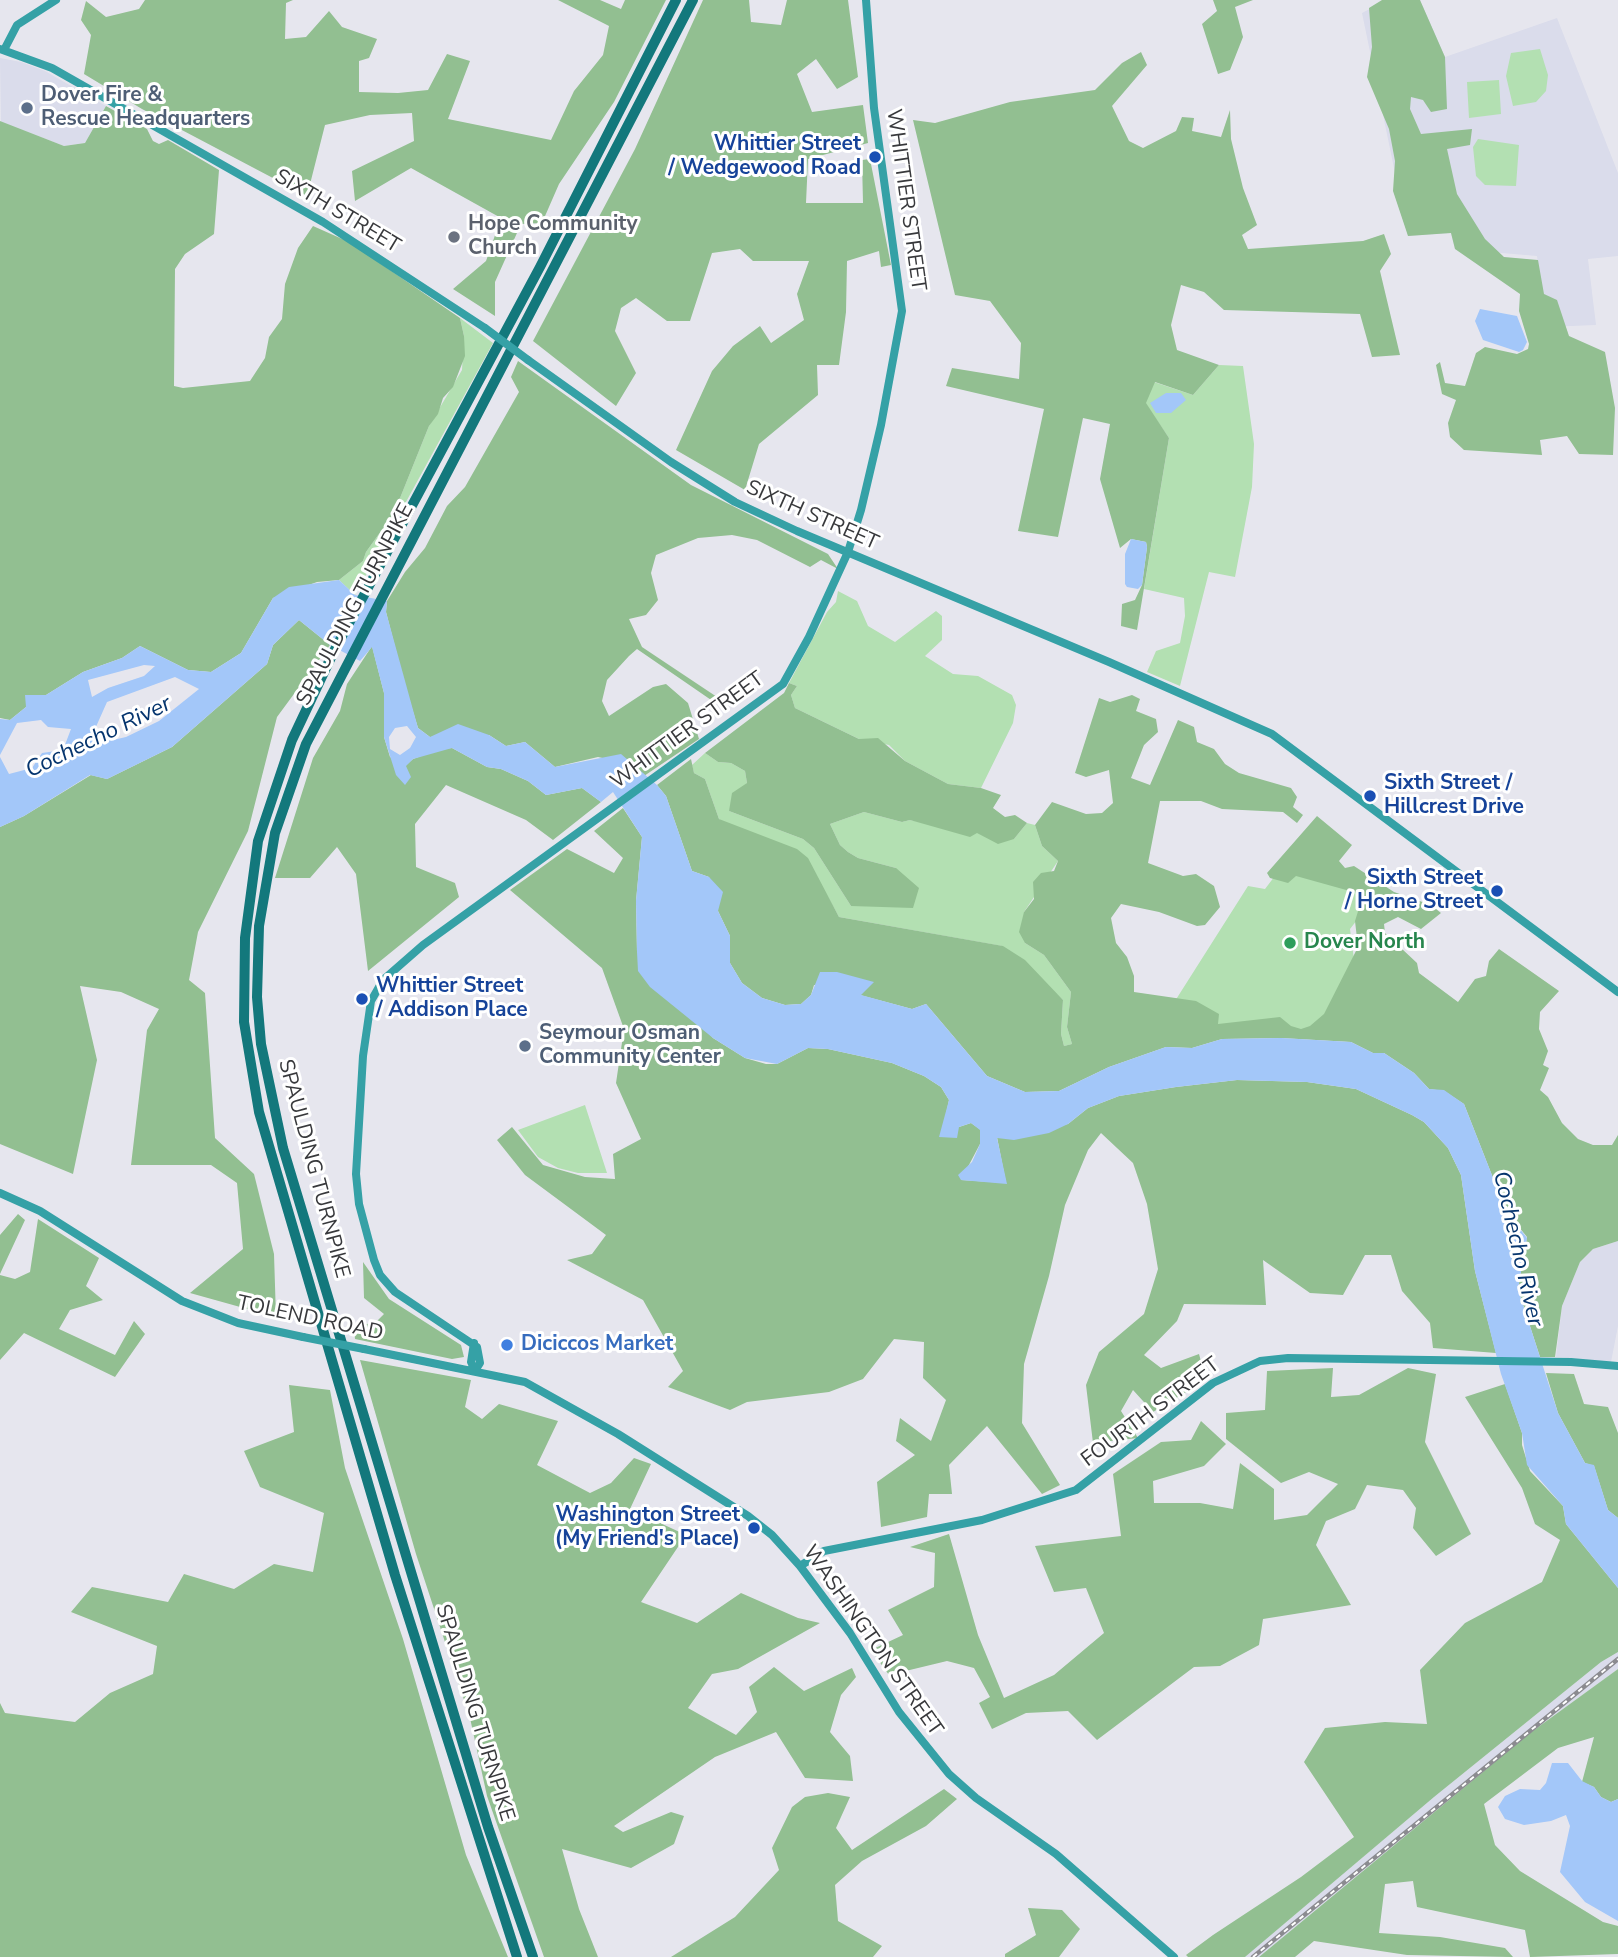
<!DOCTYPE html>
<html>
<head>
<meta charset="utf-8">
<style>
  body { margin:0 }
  canvas { display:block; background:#e6e6ee }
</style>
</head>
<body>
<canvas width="1618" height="1957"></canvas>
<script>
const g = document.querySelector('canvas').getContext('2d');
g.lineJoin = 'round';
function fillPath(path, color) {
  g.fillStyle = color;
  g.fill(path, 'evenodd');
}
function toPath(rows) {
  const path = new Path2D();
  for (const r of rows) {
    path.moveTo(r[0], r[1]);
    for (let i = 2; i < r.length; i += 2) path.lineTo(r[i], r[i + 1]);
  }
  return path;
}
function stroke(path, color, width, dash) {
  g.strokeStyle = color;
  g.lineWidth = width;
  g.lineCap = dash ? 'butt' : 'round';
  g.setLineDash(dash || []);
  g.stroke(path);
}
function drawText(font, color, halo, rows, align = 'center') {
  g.font = font + ' "Nunito Sans",sans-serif';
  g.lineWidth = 6;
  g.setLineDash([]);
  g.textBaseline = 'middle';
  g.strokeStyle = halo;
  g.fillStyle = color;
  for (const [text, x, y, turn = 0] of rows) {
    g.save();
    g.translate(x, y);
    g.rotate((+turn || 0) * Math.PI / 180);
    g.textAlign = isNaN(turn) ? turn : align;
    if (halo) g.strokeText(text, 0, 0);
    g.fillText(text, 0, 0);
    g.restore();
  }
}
fillPath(toPath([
  [1387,0,1420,0,1445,57,1557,18,1618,173,1618,256,1588,259,1596,325,1547,327,1537,256,1455,249,1451,233,1408,236,1362,13],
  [0,58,21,62,45,71,106,106,85,143,64,146,1,122],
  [1618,1241,1618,1326,1611,1362,1556,1357,1562,1306,1580,1262,1593,1249],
  [1618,1652,1618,1669,1530,1733,1259,1957,1245,1957,1434,1797,1601,1662]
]), '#dadceb');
fillPath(toPath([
  [1540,49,1548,75,1546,91,1536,102,1513,106,1506,76,1511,53],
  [1499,80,1501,114,1469,118,1467,82],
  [1478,139,1519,145,1516,186,1485,185,1476,176,1473,147],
  [460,318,493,343,355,595,339,580,363,561,366,552,394,513,429,426,462,370,464,336],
  [1219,365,1243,366,1254,444,1252,487,1235,577,1209,572,1180,686,1147,672,1156,651,1180,643,1185,616,1184,598,1144,589,1169,438,1145,403,1154,382,1193,395],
  [838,591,857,601,868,626,895,642,936,611,942,616,942,640,925,656,953,674,978,676,1012,695,1016,705,1013,723,981,788,948,784,905,761,889,745,859,739,795,708,791,695,797,686,789,683,827,612,836,602],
  [705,753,718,762,731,763,745,771,747,783,729,811,803,839,814,848,851,906,896,868,858,858,848,852,840,845,830,824,864,812,902,822,910,820,1014,839,1027,823,1035,825,1042,846,1058,861,1024,912,1025,943,1044,955,1071,992,1067,1027,1072,1044,1064,1046,1061,1034,1063,1000,1002,946,839,917,828,897,719,819,705,779,694,773,692,765],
  [1287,860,1375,897,1350,929,1358,990,1320,1034,1217,1034,1175,1001,1248,886,1265,889],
  [585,1105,607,1173,578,1173,558,1168,538,1157,518,1130]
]), '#b3e0b2');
fillPath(toPath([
  [145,0,293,0,286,3,285,39,306,37,329,11,342,27,377,39,369,58,359,61,359,92,398,93,428,90,447,54,470,61,448,119,551,140,574,91,603,55,609,26,558,0,600,0,621,9,625,0,666,0,614,102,559,184,542,223,521,224,495,282,495,316,453,289,486,261,501,218,411,168,355,201,352,171,414,141,412,113,370,115,325,125,307,196,142,109,84,74,91,35,81,20,86,1,106,17,139,9],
  [703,0,749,0,751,22,781,25,787,0,848,0,858,77,837,89,816,59,797,74,812,112,863,105,868,143,808,159,806,203,863,203,862,160,870,159,891,265,881,267,879,251,847,261,846,312,839,365,817,365,818,395,759,444,745,490,676,450,712,371,733,346,760,326,771,343,804,320,797,294,809,261,753,261,740,249,712,253,690,321,667,321,636,298,621,308,615,331,636,373,616,406,533,341,635,149],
  [1213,0,1253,0,1235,7,1243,37,1230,70,1218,74,1202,24,1217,11],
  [1382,0,1420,0,1445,57,1447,109,1431,112,1423,100,1411,97,1410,109,1421,134,1472,129,1470,145,1447,149,1457,194,1485,239,1504,257,1538,260,1544,294,1557,300,1569,336,1605,352,1615,408,1613,455,1579,454,1567,436,1540,440,1542,455,1464,450,1450,437,1448,423,1456,400,1442,394,1436,365,1440,362,1445,383,1465,386,1476,353,1485,347,1517,354,1528,349,1529,344,1519,311,1520,294,1455,249,1451,233,1408,236,1393,191,1395,161,1389,129,1367,77,1372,47,1369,8],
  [1141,52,1147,65,1112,106,1129,141,1143,148,1176,131,1182,117,1194,118,1192,131,1221,137,1230,110,1231,139,1243,188,1257,225,1242,235,1248,249,1363,241,1384,234,1391,254,1380,271,1400,355,1372,357,1360,314,1224,310,1204,292,1181,285,1171,325,1177,350,1219,365,1193,395,1155,382,1146,403,1169,438,1137,630,1121,626,1122,604,1135,600,1142,585,1147,547,1146,542,1131,539,1120,548,1100,479,1110,424,1083,418,1058,537,1018,531,1044,409,946,386,952,368,1019,379,1021,343,990,301,955,295,913,120,935,123,1010,102,1095,90,1122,63],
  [106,106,147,129,153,141,159,144,168,140,219,170,214,234,185,254,175,269,174,386,183,388,250,381,265,358,269,337,282,319,285,284,298,248,313,226,349,242,460,318,464,336,465,356,453,387,443,398,438,414,429,426,394,513,366,552,363,561,339,580,317,582,273,598,241,653,211,672,188,670,140,646,122,658,83,672,46,695,26,695,26,707,10,720,0,718,0,121,64,146,85,143],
  [518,361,691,485,828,554,838,569,821,560,810,567,757,540,732,535,698,538,656,555,651,573,658,600,646,615,629,619,642,647,717,697,714,702,637,649,629,656,607,680,602,701,609,716,653,687,666,684,688,703,699,739,644,776,635,765,598,757,555,767,525,742,506,746,489,735,430,737,418,728,404,682,386,612,387,601,405,572,425,548,447,506,465,487,519,392,511,377],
  [299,620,330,645,277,717,248,831,198,932,189,980,205,993,215,1138,254,1174,274,1254,276,1317,190,1293,243,1249,237,1183,211,1165,131,1165,147,1030,159,1009,121,992,80,986,97,1060,73,1174,0,1144,0,827,24,816,91,775,107,779,172,747,267,664,273,645],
  [372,646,384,693,384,737,390,757,406,765,413,759,440,749,452,748,487,767,501,769,528,781,546,795,582,788,601,802,553,840,526,820,446,785,415,824,416,867,455,883,459,897,368,971,356,874,337,847,310,878,275,878,313,758,340,711,347,684],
  [789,683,797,686,791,695,795,708,859,739,878,738,905,761,948,784,981,788,1001,795,993,808,1005,817,1015,815,1027,823,1014,839,998,844,977,833,970,837,910,820,902,822,864,812,830,824,840,845,848,852,858,858,896,868,919,888,913,908,851,906,814,848,803,839,729,811,732,793,747,783,745,771,731,763,718,762,705,753,784,693],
  [1132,695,1140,699,1136,711,1156,719,1158,732,1144,745,1131,778,1150,785,1178,720,1194,727,1197,742,1214,749,1225,764,1239,773,1291,788,1297,797,1293,807,1303,815,1297,823,1283,812,1222,809,1201,801,1160,801,1148,863,1183,876,1196,874,1214,886,1220,907,1205,925,1197,926,1159,912,1121,904,1111,918,1116,943,1127,957,1134,976,1134,992,1196,1001,1219,1014,1218,1024,1280,1017,1291,1026,1301,1029,1310,1026,1324,1014,1358,947,1355,921,1360,905,1357,893,1296,876,1288,883,1270,878,1267,873,1317,816,1352,845,1339,861,1345,868,1354,866,1394,892,1431,905,1441,913,1421,929,1398,917,1384,924,1385,933,1417,963,1419,973,1458,1002,1475,979,1486,976,1489,961,1499,949,1559,991,1540,1012,1539,1029,1548,1051,1543,1065,1549,1068,1540,1090,1548,1097,1562,1123,1578,1139,1593,1145,1612,1145,1618,1135,1618,1241,1593,1249,1580,1262,1562,1306,1555,1357,1540,1357,1518,1289,1527,1237,1506,1211,1464,1104,1444,1091,1429,1089,1414,1073,1384,1053,1373,1053,1351,1042,1281,1038,1222,1039,1192,1048,1166,1047,1109,1067,1059,1091,1025,1092,987,1076,926,1004,912,1009,860,995,873,982,814,985,811,995,801,1004,785,1005,762,998,742,983,730,963,730,936,718,911,709,877,692,871,666,796,657,785,691,759,694,773,705,779,719,819,797,849,808,858,839,917,1003,946,1025,960,1063,1000,1061,1034,1064,1046,1072,1044,1067,1027,1071,992,1044,955,1025,943,1019,932,1024,912,1034,899,1033,882,1041,873,1054,871,1058,861,1042,846,1035,825,1052,802,1086,814,1102,813,1113,803,1109,770,1086,777,1075,773,1099,698,1110,702],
  [623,808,642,837,636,901,637,952,713,1038,745,1058,766,1064,777,1064,808,1048,828,1049,892,1063,924,1076,941,1087,949,1100,946,1114,959,1127,971,1123,981,1130,980,1144,961,1180,1006,1183,997,1137,1068,1124,1088,1108,1119,1096,1176,1087,1237,1080,1307,1082,1356,1089,1412,1115,1424,1122,1448,1148,1461,1175,1475,1271,1496,1353,1433,1348,1430,1323,1402,1291,1391,1255,1365,1255,1343,1295,1310,1293,1263,1260,1266,1305,1184,1304,1177,1321,1144,1355,1161,1368,1199,1354,1206,1380,1153,1412,1133,1390,1121,1411,1138,1438,1093,1443,1086,1385,1099,1352,1144,1314,1158,1269,1147,1204,1133,1163,1101,1133,1088,1150,1065,1205,1049,1276,1024,1364,1022,1423,1060,1485,1042,1494,987,1426,949,1465,952,1494,929,1494,927,1517,881,1527,877,1482,915,1455,896,1441,900,1418,931,1441,946,1400,923,1378,924,1342,894,1339,863,1379,829,1392,747,1402,730,1410,668,1387,683,1371,643,1300,567,1260,592,1254,606,1235,525,1175,497,1140,512,1127,543,1165,585,1177,615,1179,613,1154,641,1139,616,1083,624,1029,602,968,510,890,567,849,614,873,623,858,594,831],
  [18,1214,25,1220,0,1274,0,1235],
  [38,1219,99,1258,86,1286,103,1300,70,1310,59,1329,115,1355,134,1321,145,1334,115,1377,24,1333,0,1360,0,1275,15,1279,30,1272],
  [363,1262,389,1299,461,1345,464,1357,452,1359,355,1339,354,1328,377,1321,384,1314,364,1298],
  [360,1360,471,1380,465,1407,482,1419,499,1404,558,1421,537,1465,590,1493,611,1483,634,1458,651,1464,630,1509,686,1535,641,1602,697,1623,741,1593,798,1618,820,1623,738,1669,712,1674,688,1708,736,1735,757,1712,749,1687,774,1667,804,1691,852,1668,856,1677,841,1695,830,1732,850,1756,853,1781,805,1778,776,1732,715,1757,614,1826,623,1832,671,1812,684,1816,674,1844,631,1868,562,1849,579,1909,598,1957,544,1957,487,1796,470,1718,416,1554],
  [1333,1368,1331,1397,1359,1395,1408,1368,1436,1374,1425,1442,1471,1534,1436,1556,1413,1528,1416,1508,1403,1490,1367,1485,1355,1509,1326,1521,1316,1545,1351,1605,1263,1619,1259,1645,1220,1666,1194,1667,1097,1740,1068,1711,1026,1713,992,1729,979,1703,990,1697,974,1668,947,1661,889,1675,871,1650,903,1635,888,1610,934,1587,935,1553,910,1547,949,1534,978,1635,1004,1698,1054,1675,1104,1633,1086,1588,1054,1592,1035,1546,1121,1536,1113,1474,1161,1442,1191,1440,1201,1421,1226,1444,1204,1466,1153,1481,1154,1503,1200,1503,1233,1509,1240,1463,1274,1489,1274,1520,1307,1515,1338,1484,1309,1472,1281,1483,1226,1439,1226,1413,1265,1410,1267,1371],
  [1546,1373,1574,1374,1584,1404,1608,1407,1618,1433,1618,1518,1608,1510,1594,1466,1585,1463,1558,1413],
  [1505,1384,1522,1433,1522,1445,1530,1471,1563,1506,1566,1524,1618,1588,1618,1652,1601,1662,1434,1797,1245,1957,1188,1957,1186,1955,1213,1935,1301,1877,1354,1837,1304,1762,1325,1728,1385,1722,1427,1724,1420,1670,1465,1623,1542,1582,1560,1540,1535,1524,1522,1488,1465,1397],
  [289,1385,330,1390,345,1468,403,1639,466,1855,508,1957,0,1957,0,1703,5,1713,75,1722,110,1693,153,1674,157,1646,71,1612,92,1587,168,1602,184,1574,234,1589,274,1564,313,1572,324,1513,260,1487,244,1451,294,1432],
  [1618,1669,1618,1799,1611,1802,1601,1797,1594,1787,1582,1782,1594,1737,1558,1748,1484,1804,1495,1845,1520,1871,1603,1922,1618,1926,1618,1954,1530,1957,1525,1930,1417,1907,1413,1881,1385,1884,1379,1933,1440,1937,1505,1948,1513,1957,1407,1955,1314,1941,1295,1957,1259,1957,1530,1733],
  [944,1789,957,1799,926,1826,862,1861,835,1885,838,1921,882,1946,873,1957,671,1957,735,1917,779,1870,772,1848,792,1807,805,1797,828,1793,850,1797,836,1828,852,1850],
  [1028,1908,1062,1910,1080,1929,1059,1957,1005,1957,1005,1954,1036,1935]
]), '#92bf91');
fillPath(toPath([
  [1480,309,1517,316,1527,342,1523,350,1519,352,1483,340,1475,321],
  [1166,393,1181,393,1186,400,1171,413,1156,413,1150,403],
  [1131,539,1146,542,1147,547,1142,585,1138,589,1127,587,1125,584,1125,554],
  [339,580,355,595,387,601,386,612,418,728,430,737,458,724,489,735,506,746,525,742,555,767,621,754,657,785,666,796,692,871,709,877,723,892,718,911,730,936,730,963,742,983,762,998,785,1005,801,1004,811,995,820,972,837,972,874,982,861,995,912,1009,926,1004,987,1076,1025,1092,1059,1091,1109,1067,1166,1047,1192,1048,1222,1039,1281,1038,1351,1042,1373,1053,1384,1053,1414,1073,1429,1089,1444,1090,1464,1104,1506,1211,1527,1238,1518,1289,1558,1413,1585,1463,1594,1465,1608,1510,1618,1518,1618,1588,1566,1524,1563,1506,1527,1465,1522,1433,1501,1374,1475,1271,1461,1175,1448,1148,1424,1122,1412,1115,1356,1089,1307,1082,1237,1080,1176,1087,1119,1096,1088,1108,1068,1124,1049,1133,1014,1140,997,1138,1007,1184,961,1180,958,1175,972,1162,980,1144,980,1130,971,1123,959,1127,957,1138,939,1137,949,1100,941,1087,924,1076,892,1063,828,1049,808,1048,777,1064,745,1058,713,1038,650,987,638,971,637,952,636,901,642,837,613,792,601,802,582,788,546,795,528,781,501,769,487,767,452,748,413,759,406,766,411,777,405,785,396,775,384,737,384,693,372,647,360,661,330,645,299,620,273,645,267,664,172,747,107,779,90,775,24,816,0,827,0,757,9,774,32,768,42,753,63,750,71,729,48,727,41,720,17,723,0,755,0,719,10,720,26,707,25,695,46,695,83,672,122,658,140,646,188,670,211,672,241,653,273,598,289,587],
  [144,665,155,666,144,676,108,688,92,697,88,680],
  [175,677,199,689,159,721,126,737,113,740,102,738,95,729,107,702],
  [407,726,416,737,410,748,400,755,390,749,389,737,395,728],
  [1552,1763,1568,1763,1582,1781,1594,1787,1601,1797,1611,1802,1618,1799,1618,1921,1585,1902,1560,1872,1570,1826,1566,1815,1551,1821,1524,1825,1505,1819,1498,1807,1505,1796,1520,1789,1540,1790,1546,1783]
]), '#a3c7f9');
stroke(toPath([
  [0,49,52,68,323,222,485,328],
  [4,50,17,25,56,0],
  [528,360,671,462,735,502,797,531,1109,662,1272,734,1618,992],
  [0,1193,40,1211,182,1301,238,1323,303,1337],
  [474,1343,471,1362,475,1371],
  [364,1349,525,1382,618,1434,748,1516,772,1535,800,1566,850,1633,899,1712,949,1774,976,1798,1056,1854,1174,1957],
  [475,1371,480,1363,477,1347,395,1292,380,1275,374,1260,359,1204,356,1174,363,1056,371,1001,383,980,423,945,783,684,809,637,848,552,861,510,881,425,902,311,874,108,866,0],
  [800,1566,824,1551,982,1520,1076,1490,1213,1383,1260,1361,1288,1358,1571,1362,1618,1366]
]), '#35a1a6', 8);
stroke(toPath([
  [517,1957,395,1575,259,1112,244,1022,245,938,258,841,292,740,334,651,540,267,676,0],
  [533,1957,488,1827,283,1148,261,1044,257,997,259,926,275,833,306,744,693,0]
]), '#13787c', 10);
const rail = toPath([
  [1253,1957,1618,1659]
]);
stroke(rail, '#8b8b90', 4.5);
stroke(rail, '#fff', 2, [5]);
stroke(toPath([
  [485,328,528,360],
  [303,1337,364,1349]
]), '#35a1a6', 8);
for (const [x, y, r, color] of [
  [27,108,7,"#5c6f8a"],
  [875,157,7,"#1a4fb4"],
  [454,237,7,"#6b7280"],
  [1370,796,7,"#1a4fb4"],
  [1497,891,7,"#1a4fb4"],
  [1290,943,7,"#2e9e5b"],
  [362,999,7,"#1a4fb4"],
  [525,1046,7,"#5c6f8a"],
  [507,1345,7,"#3f7fe0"],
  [754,1528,7,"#1a4fb4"]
]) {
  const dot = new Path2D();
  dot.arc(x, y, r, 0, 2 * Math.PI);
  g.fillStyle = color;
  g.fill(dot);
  stroke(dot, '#fff', 2.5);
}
drawText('bold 21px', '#4e5e75', '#fff', [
  ["Dover Fire &",41,96],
  ["Rescue Headquarters",41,120],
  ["Seymour Osman",539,1034],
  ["Community Center",539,1058]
], 'left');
drawText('bold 21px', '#164399', '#fff', [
  ["Whittier Street",861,145],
  ["/ Wedgewood Road",861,169],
  ["Sixth Street /",1384,784,"left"],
  ["Hillcrest Drive",1384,808,"left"],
  ["Sixth Street",1483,879],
  ["/ Horne Street",1483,903],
  ["Whittier Street",376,987,"left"],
  ["/ Addison Place",376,1011,"left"],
  ["Washington Street",740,1516],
  ["(My Friend's Place)",740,1540]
], 'right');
drawText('21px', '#38393c', '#fff', [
  ["WHITTIER STREET",905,200,82],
  ["SIXTH STREET",337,212,31],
  ["SIXTH STREET",812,516,24],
  ["SPAULDING TURNPIKE",356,605,-62],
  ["WHITTIER STREET",688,731,-36],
  ["SPAULDING TURNPIKE",313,1169,75],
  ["TOLEND ROAD",310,1319,12],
  ["FOURTH STREET",1151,1413,-37],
  ["WASHINGTON STREET",872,1641,55],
  ["SPAULDING TURNPIKE",474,1713,73]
]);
drawText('bold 21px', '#5b616d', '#fff', [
  ["Hope Community",468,225],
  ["Church",468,249]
], 'left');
drawText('bold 21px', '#27864d', '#fff', [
  ["Dover North",1304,943]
], 'left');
drawText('bold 21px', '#366cbe', '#fff', [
  ["Diciccos Market",521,1345]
], 'left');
drawText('italic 23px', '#06356e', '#fff', [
  ["Cochecho River",99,738,-26],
  ["Cochecho River",1517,1249,77]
]);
</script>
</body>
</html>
